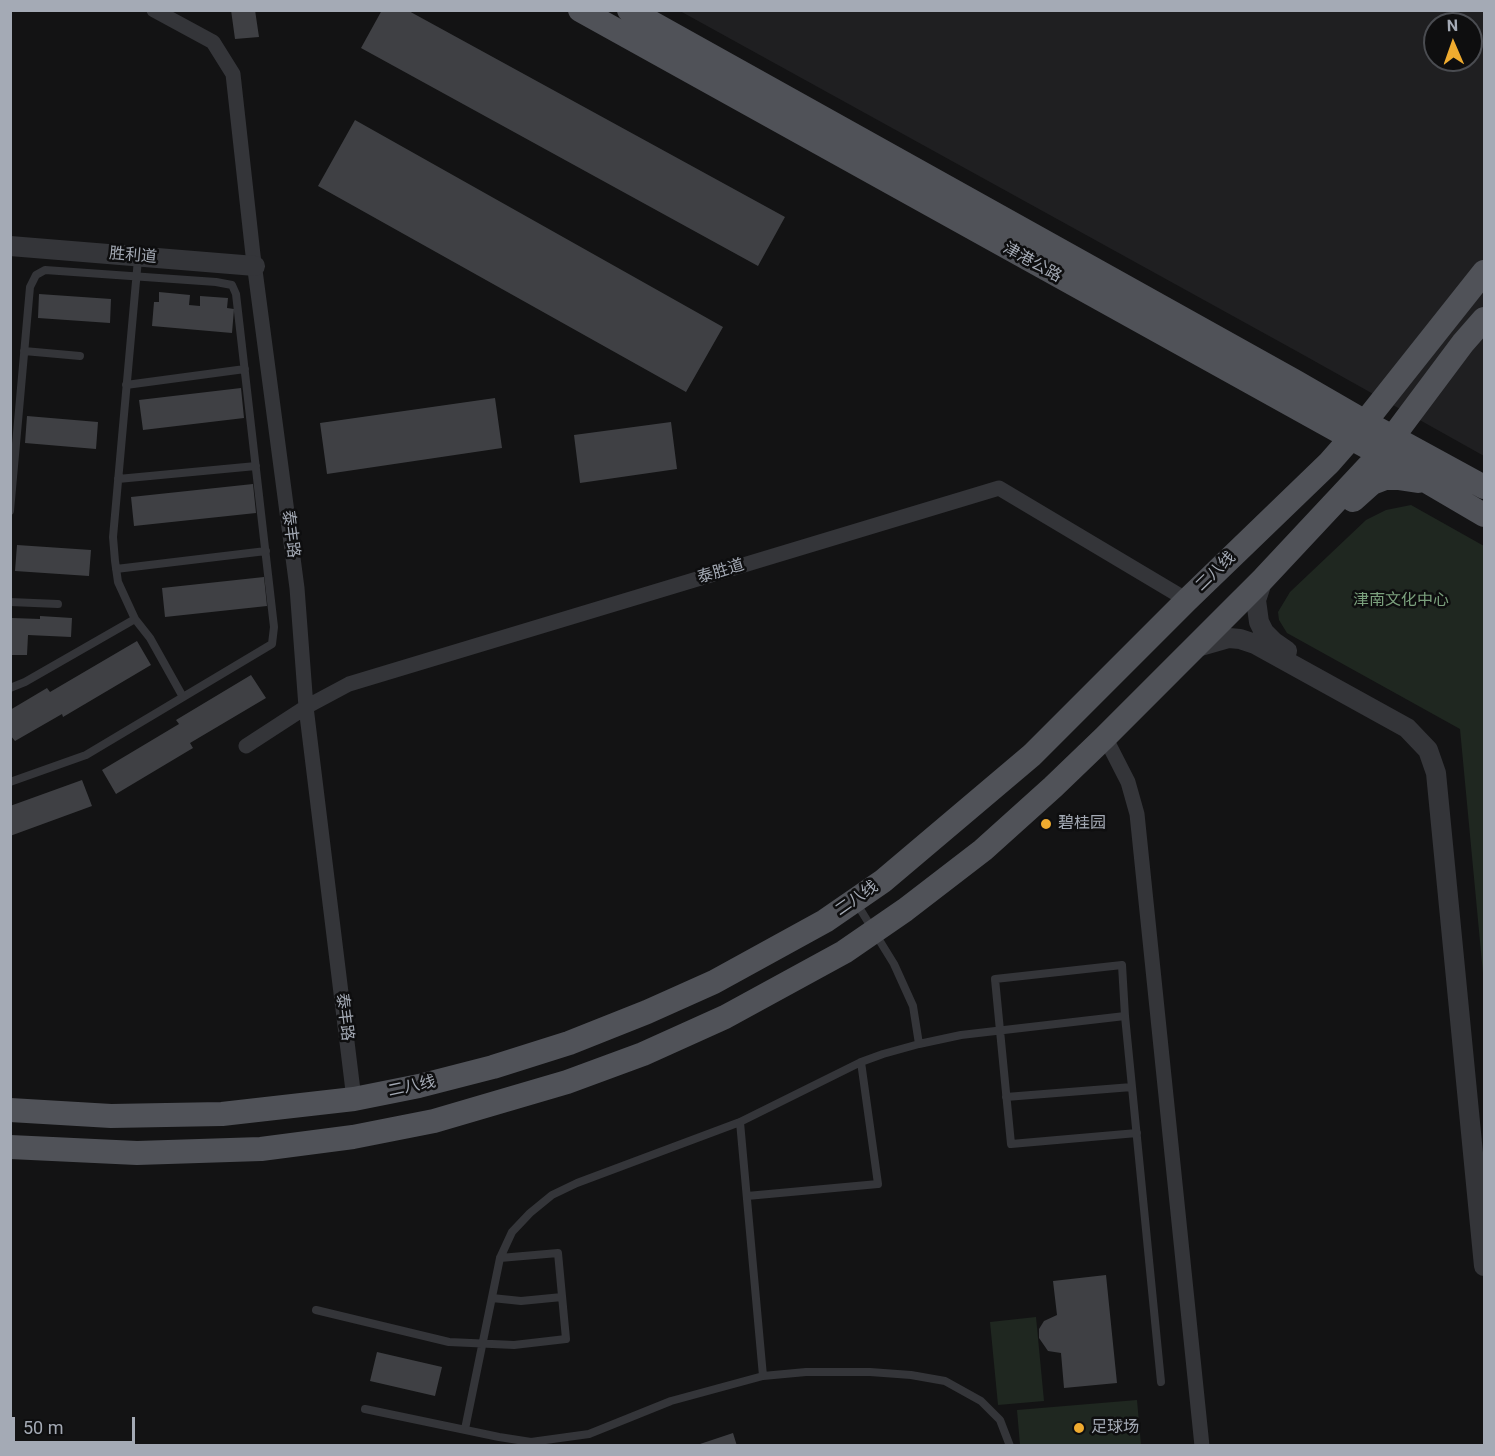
<!DOCTYPE html>
<html>
<head>
<meta charset="utf-8">
<style>
  body { margin:0 }
  #map { position:relative; width:1495px; height:1456px; overflow:hidden; background:#131314; font-family:Roboto,sans-serif }
  canvas { display:block }
  .frame { position:absolute; inset:0; border:12px solid #a4aab5; pointer-events:none }
  .north { position:absolute; left:1423px; top:12px; width:60px; height:60px; box-sizing:border-box; background:#0e0e0f; border:2px solid #4a4c51; border-radius:50%; rotate:358deg; font-size:16px; font-weight:700; line-height:24px; text-align:center; color:#a4aab5 }
  .north::after { content:''; display:block; margin:auto; width:21px; height:27px; background:#efab2f; clip-path:polygon(50% 0,100% 100%,50% 72%,0 100%) }
  .scale { position:absolute; left:12px; top:1417px; width:123px; height:27px; box-sizing:border-box; border:3px solid #a4aab5; border-top:0; padding-left:8px; font-size:18px; line-height:21px; white-space:nowrap; color:#a4aab5; -webkit-text-stroke:4px #0e0e0f; paint-order:stroke }
</style>
</head>
<body>
<div id="map">
<canvas width="1495" height="1456"></canvas>
<div class="frame"></div>
<div class="north">N</div>
<div class="scale">50 m</div>
</div>
<script>
const g = document.querySelector('canvas').getContext('2d');
g.lineJoin = 'round';
function fillPath(path, color) {
  g.fillStyle = color;
  g.fill(path, 'evenodd');
}
function toPath(rows) {
  const path = new Path2D();
  for (const r of rows) {
    path.moveTo(r[0], r[1]);
    for (let i = 2; i < r.length; i += 2) path.lineTo(r[i], r[i + 1]);
  }
  return path;
}
function stroke(path, color, width, dash) {
  g.strokeStyle = color;
  g.lineWidth = width;
  g.lineCap = dash ? 'butt' : 'round';
  g.setLineDash(dash || []);
  g.stroke(path);
}
function drawText(font, color, halo, rows, align = 'center') {
  g.font = font + ' Roboto,"Noto Sans SC",sans-serif';
  g.lineWidth = 5;
  g.setLineDash([]);
  g.textBaseline = 'middle';
  g.strokeStyle = halo;
  g.fillStyle = color;
  for (const [text, x, y, turn = 0] of rows) {
    g.save();
    g.translate(x, y);
    g.rotate((+turn || 0) * Math.PI / 180);
    g.textAlign = isNaN(turn) ? turn : align;
    if (halo) g.strokeText(text, 0, 0);
    g.fillText(text, 0, 0);
    g.restore();
  }
}
fillPath(toPath([
  [680,11,1484,11,1484,456,1300,353],
  [1435,24,1471,24,1471,60,1435,60]
]), '#1f1f21');
fillPath(toPath([
  [1411,505,1484,546,1484,984,1460,729,1287,633,1279,620,1278,612,1290,592,1366,520,1386,510],
  [1036,1317,1044,1401,998,1405,990,1322],
  [1137,1400,1141,1445,1020,1445,1017,1410]
]), '#1f2720');
fillPath(toPath([
  [231,10,255,10,259,37,235,39],
  [382,10,407,10,785,217,758,266,361,48],
  [355,120,723,327,686,392,318,186],
  [159,292,190,295,189,305,200,306,200,296,228,298,227,308,234,309,232,333,152,326,154,302,159,302],
  [39,294,111,299,110,323,38,318],
  [241,388,244,418,143,430,139,400],
  [495,398,502,448,327,474,320,423],
  [27,416,98,422,96,449,25,443],
  [671,422,677,469,580,483,574,435],
  [253,484,256,513,134,526,131,497],
  [17,545,91,550,89,576,15,571],
  [264,577,267,606,165,617,162,588],
  [40,616,72,618,71,637,28,635,27,655,10,655,12,618,40,619],
  [137,641,151,665,63,717,62,714,15,741,10,735,10,710,47,688,50,692],
  [251,675,266,698,190,743,193,748,116,794,102,770,179,724,176,720],
  [82,780,92,806,10,836,10,806],
  [1106,1275,1117,1383,1064,1388,1061,1353,1048,1351,1039,1338,1039,1329,1044,1321,1057,1315,1053,1281],
  [377,1352,442,1367,435,1396,370,1381],
  [733,1433,737,1446,697,1446,697,1445]
]), '#3f4044');
stroke(toPath([
  [138,259,113,537,115,561,118,582,135,619,150,638,183,697],
  [24,351,80,356],
  [126,385,245,369],
  [118,479,256,466],
  [10,511,30,287,36,275,45,270,216,282,232,285,236,294,274,627,272,644,86,755,10,782],
  [116,569,266,551],
  [10,602,58,604],
  [10,688,25,682,135,619],
  [857,904,894,964,913,1006,919,1044],
  [1006,1097,1132,1087],
  [740,1122,763,1376],
  [1137,1133,1011,1144,995,979,1122,965,1125,1016,1161,1382],
  [747,1196,878,1184,861,1062],
  [492,1298,521,1301,562,1297],
  [316,1310,449,1342,514,1345,566,1339,558,1253,500,1258],
  [365,1409,499,1437,531,1442,589,1434,671,1401,763,1376,806,1372,870,1372,911,1375,945,1381,981,1401,1000,1420,1010,1446],
  [465,1429,500,1258,512,1232,530,1213,552,1195,577,1183,740,1122,861,1062,883,1054,919,1044,961,1035,1125,1016]
]), '#343539', 8);
stroke(toPath([
  [154,10,213,42,233,74,253,255,297,588,306,707,354,1099],
  [1105,737,1128,782,1137,814,1202,1446],
  [246,746,306,707,349,684,999,488,1187,600]
]), '#343539', 15);
stroke(toPath([
  [10,246,255,266],
  [1263,579,1256,600,1259,622,1264,632,1274,642,1287,651],
  [1194,648,1229,638,1240,639,1255,644,1407,728,1428,750,1436,773,1484,1266]
]), '#343539', 20);
stroke(toPath([
  [580,10,1380,454,1484,515],
  [629,10,1296,382,1365,422,1484,487],
  [1353,500,1372,483,1385,478,1398,478,1418,481],
  [10,1110,111,1116,222,1114,354,1099,419,1086,493,1067,569,1043,647,1012,714,982,825,921,883,881,1032,755,1187,600,1329,463,1365,422,1484,272],
  [10,1147,137,1153,261,1149,353,1137,434,1121,567,1082,643,1054,725,1017,844,952,905,910,983,850,1053,787,1105,737,1263,579,1380,454,1463,343,1484,319]
]), '#505258', 24);
for (const [x, y, r, color] of [
  [1046,824,6,"#efab2f"],
  [1079,1428,6,"#efab2f"]
]) {
  const dot = new Path2D();
  dot.arc(x, y, r, 0, 2 * Math.PI);
  g.fillStyle = color;
  g.fill(dot);
  stroke(dot, '#0e0e0f', 2);
}
drawText('16px', '#a4aab5', '#0e0e0f', [
  ["胜利道",133,256,5],
  ["津港公路",1032,263,29],
  ["泰丰路",290,534,83],
  ["泰胜道",721,572,-17],
  ["二八线",1216,572,-44],
  ["二八线",857,899,-35],
  ["泰丰路",344,1017,83],
  ["二八线",412,1087,-12]
]);
drawText('16px', '#7ba07d', '#0e0e0f', [
  ["津南文化中心",1401,601]
]);
drawText('16px', '#a4aab5', '#0e0e0f', [
  ["碧桂园",1058,824],
  ["足球场",1091,1428]
], 'left');
</script>
</body>
</html>
